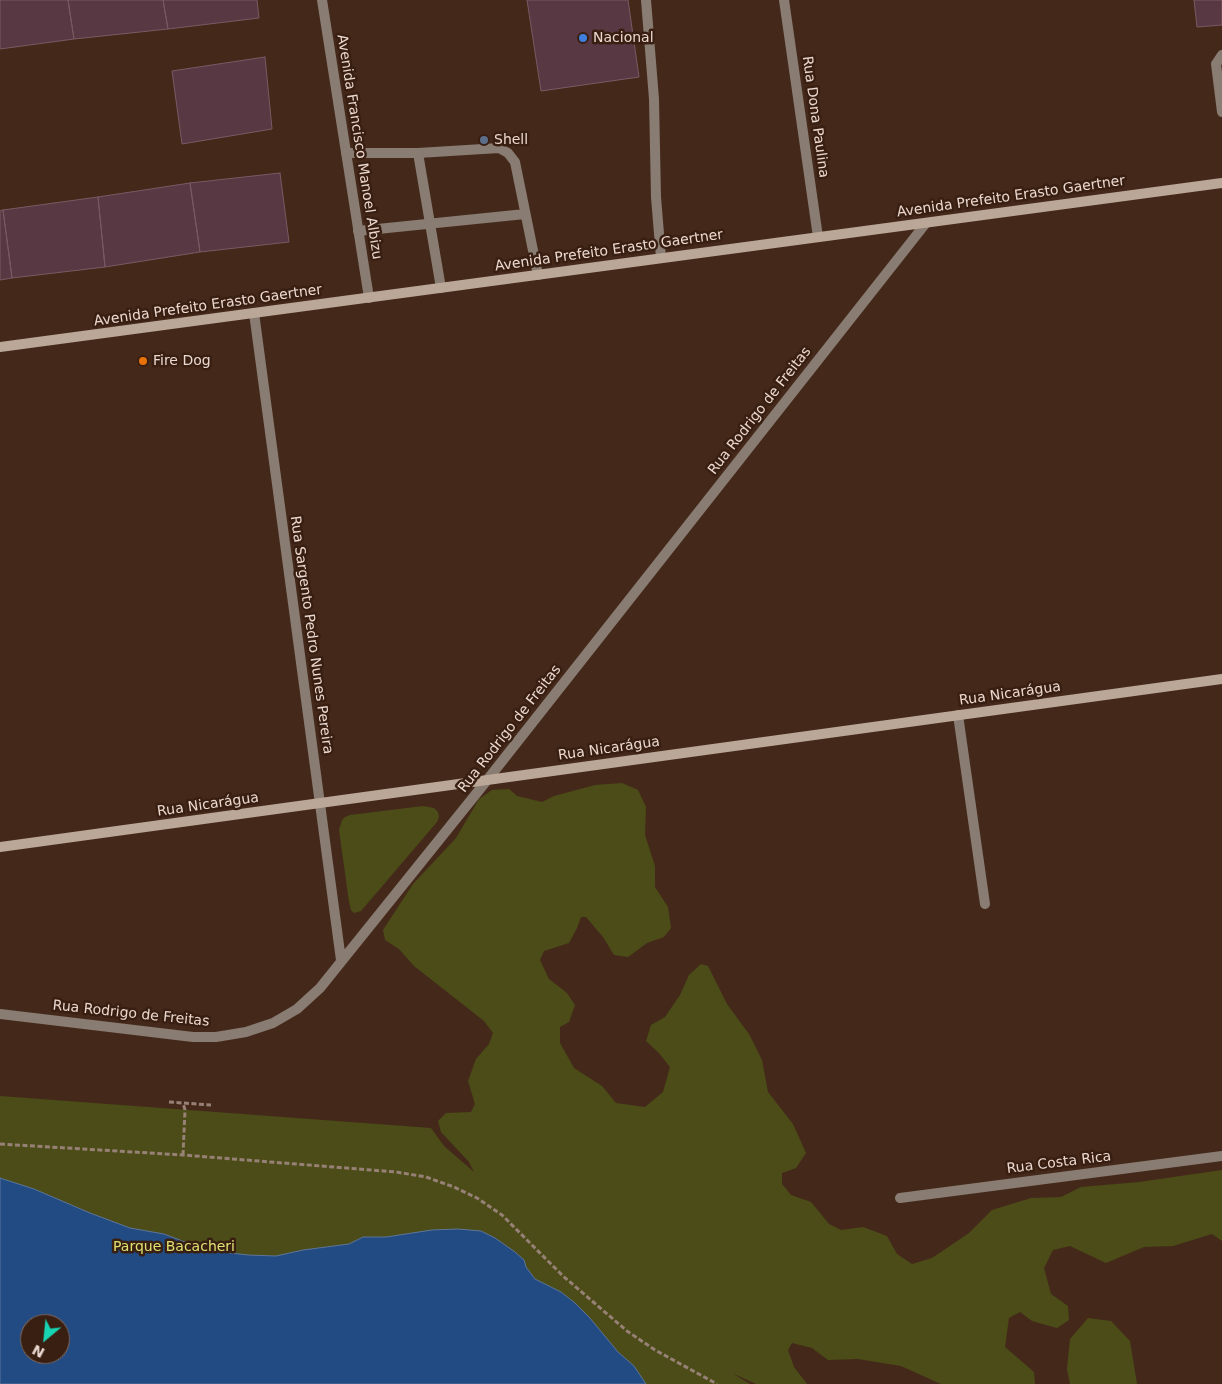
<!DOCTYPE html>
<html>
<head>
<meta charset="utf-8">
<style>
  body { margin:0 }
  #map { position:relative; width:1222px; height:1384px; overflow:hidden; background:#44291b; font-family:"DejaVu Sans",sans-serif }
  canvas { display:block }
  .north { position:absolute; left:20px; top:1314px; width:50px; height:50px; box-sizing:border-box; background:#391f11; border:1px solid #80695d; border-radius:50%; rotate:208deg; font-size:14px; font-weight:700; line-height:20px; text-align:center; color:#ebd8d0 }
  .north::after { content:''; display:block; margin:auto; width:18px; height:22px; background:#17d5b2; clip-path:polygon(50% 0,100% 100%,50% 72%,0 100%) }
</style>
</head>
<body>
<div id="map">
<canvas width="1222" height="1384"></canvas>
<div class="north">N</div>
</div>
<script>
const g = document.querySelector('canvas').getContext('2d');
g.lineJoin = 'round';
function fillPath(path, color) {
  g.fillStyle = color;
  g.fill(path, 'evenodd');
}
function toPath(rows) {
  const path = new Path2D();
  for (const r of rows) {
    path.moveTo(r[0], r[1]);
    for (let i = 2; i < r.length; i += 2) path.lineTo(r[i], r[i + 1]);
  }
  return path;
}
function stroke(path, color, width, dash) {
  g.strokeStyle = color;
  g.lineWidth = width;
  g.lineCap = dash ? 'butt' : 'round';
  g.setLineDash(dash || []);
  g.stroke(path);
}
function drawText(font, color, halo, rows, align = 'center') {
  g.font = font + ' "DejaVu Sans",sans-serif';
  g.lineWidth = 5;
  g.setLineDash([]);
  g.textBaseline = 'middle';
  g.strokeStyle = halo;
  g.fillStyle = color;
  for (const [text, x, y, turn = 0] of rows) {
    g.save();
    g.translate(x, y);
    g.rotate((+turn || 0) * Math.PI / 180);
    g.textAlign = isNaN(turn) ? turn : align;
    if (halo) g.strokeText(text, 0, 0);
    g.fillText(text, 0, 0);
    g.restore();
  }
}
fillPath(toPath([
  [622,783,638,790,646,807,645,835,655,866,655,887,668,907,671,928,664,937,647,943,628,957,614,955,603,937,586,917,581,917,577,928,569,943,544,951,540,960,549,979,567,993,575,1005,569,1022,560,1027,560,1043,574,1068,602,1086,616,1103,645,1107,663,1092,670,1067,659,1053,646,1041,651,1025,665,1017,680,995,689,975,701,964,708,966,727,1004,749,1034,762,1060,768,1092,793,1124,806,1153,796,1168,782,1173,782,1184,791,1195,811,1202,829,1224,841,1230,863,1227,887,1236,897,1254,912,1264,932,1258,969,1233,992,1210,1031,1198,1061,1197,1081,1187,1139,1182,1222,1170,1222,1241,1212,1234,1173,1246,1144,1247,1106,1263,1070,1246,1053,1250,1044,1268,1051,1294,1068,1306,1069,1320,1057,1328,1032,1321,1020,1312,1009,1318,1005,1347,1034,1372,1035,1384,941,1384,901,1366,858,1359,828,1360,812,1348,792,1343,788,1350,794,1367,807,1384,756,1384,732,1373,750,1384,0,1384,0,1096,431,1128,444,1146,474,1172,469,1162,441,1132,438,1121,446,1113,471,1112,475,1104,468,1081,476,1059,489,1044,493,1033,484,1021,414,966,399,949,385,940,383,930,413,884,456,838,479,799,492,790,509,789,517,796,542,802,554,796,595,785],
  [30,1324,60,1324,60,1354,30,1354],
  [423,806,434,808,438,812,439,817,437,822,361,911,354,913,351,910,349,902,339,830,342,820,345,817,350,815],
  [1088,1318,1111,1321,1130,1341,1137,1384,1070,1384,1067,1369,1070,1339]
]), '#4b4c17');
const water = toPath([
  [0,1178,34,1189,90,1213,130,1228,164,1234,198,1247,213,1251,248,1255,276,1256,303,1250,349,1244,363,1237,386,1237,432,1230,458,1229,481,1231,495,1238,515,1252,524,1260,526,1267,535,1279,561,1292,575,1303,589,1317,618,1352,634,1366,646,1384,0,1384,0,1178],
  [30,1324,60,1324,60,1354,30,1354,30,1324]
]);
fillPath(water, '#214b82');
stroke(water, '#5e7599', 1);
const building = toPath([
  [0,0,68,0,74,39,0,49,0,0],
  [68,0,163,0,168,29,74,39,68,0],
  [163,0,257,0,259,18,168,29,163,0],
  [527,0,628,0,639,77,541,91,527,0],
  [1194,0,1222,0,1222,25,1197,27,1194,0],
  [265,57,272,129,182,144,172,71,265,57],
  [280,173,289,242,200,252,190,183,280,173],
  [190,183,200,252,105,267,98,197,190,183],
  [98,197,105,267,12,278,3,210,98,197],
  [3,210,12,278,0,280,0,211,3,210]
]);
fillPath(building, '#583843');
stroke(building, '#7b5963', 1);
stroke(toPath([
  [169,1102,211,1105],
  [0,1144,183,1155,396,1172,426,1177,454,1187,477,1198,502,1215,563,1276,627,1331,655,1350,717,1384],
  [183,1155,185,1110,183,1103]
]), '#978075', 3, [5, 2.5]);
stroke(toPath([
  [646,0,654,99,656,197,661,258],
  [1222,55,1216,64,1222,112],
  [346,153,418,153,499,148,508,153,515,162,538,275],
  [418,153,441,288],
  [358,231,525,214],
  [958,715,985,904]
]), '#897c72', 10);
stroke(toPath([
  [784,0,818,237],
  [254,313,341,960],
  [0,1014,193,1037,216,1037,246,1032,273,1023,297,1009,320,988,488,779,926,223],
  [900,1198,1222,1156]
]), '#897c72', 10);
stroke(toPath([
  [322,0,369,298]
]), '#897c72', 10);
stroke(toPath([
  [0,347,1222,183],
  [0,847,1222,679]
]), '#bba797', 10);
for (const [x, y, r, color] of [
  [583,38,5,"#3f7fe0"],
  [484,140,5,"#5c6f8a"],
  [143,361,5,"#e8710a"]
]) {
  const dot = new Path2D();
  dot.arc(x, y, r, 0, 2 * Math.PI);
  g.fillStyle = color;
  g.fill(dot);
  stroke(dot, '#391f11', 2);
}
drawText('14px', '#ebd8d0', '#391f11', [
  ["Nacional",593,38],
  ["Shell",494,140],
  ["Fire Dog",153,361]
], 'left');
drawText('14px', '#ebd8d0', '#391f11', [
  ["Rua Dona Paulina",815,117,82],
  ["Avenida Francisco Manoel Albizu",359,147,81],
  ["Avenida Prefeito Erasto Gaertner",1011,197,-8],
  ["Avenida Prefeito Erasto Gaertner",609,251,-8],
  ["Avenida Prefeito Erasto Gaertner",208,306,-8],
  ["Rua Rodrigo de Freitas",760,411,-52],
  ["Rua Sargento Pedro Nunes Pereira",311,635,82],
  ["Rua Nicarágua",1010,694,-8],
  ["Rua Rodrigo de Freitas",510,729,-52],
  ["Rua Nicarágua",609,749,-8],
  ["Rua Nicarágua",208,805,-8],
  ["Rua Rodrigo de Freitas",131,1014,6],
  ["Rua Costa Rica",1059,1163,-7]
]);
drawText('14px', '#dee273', '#391f11', [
  ["Parque Bacacheri",174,1247]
]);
</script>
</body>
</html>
